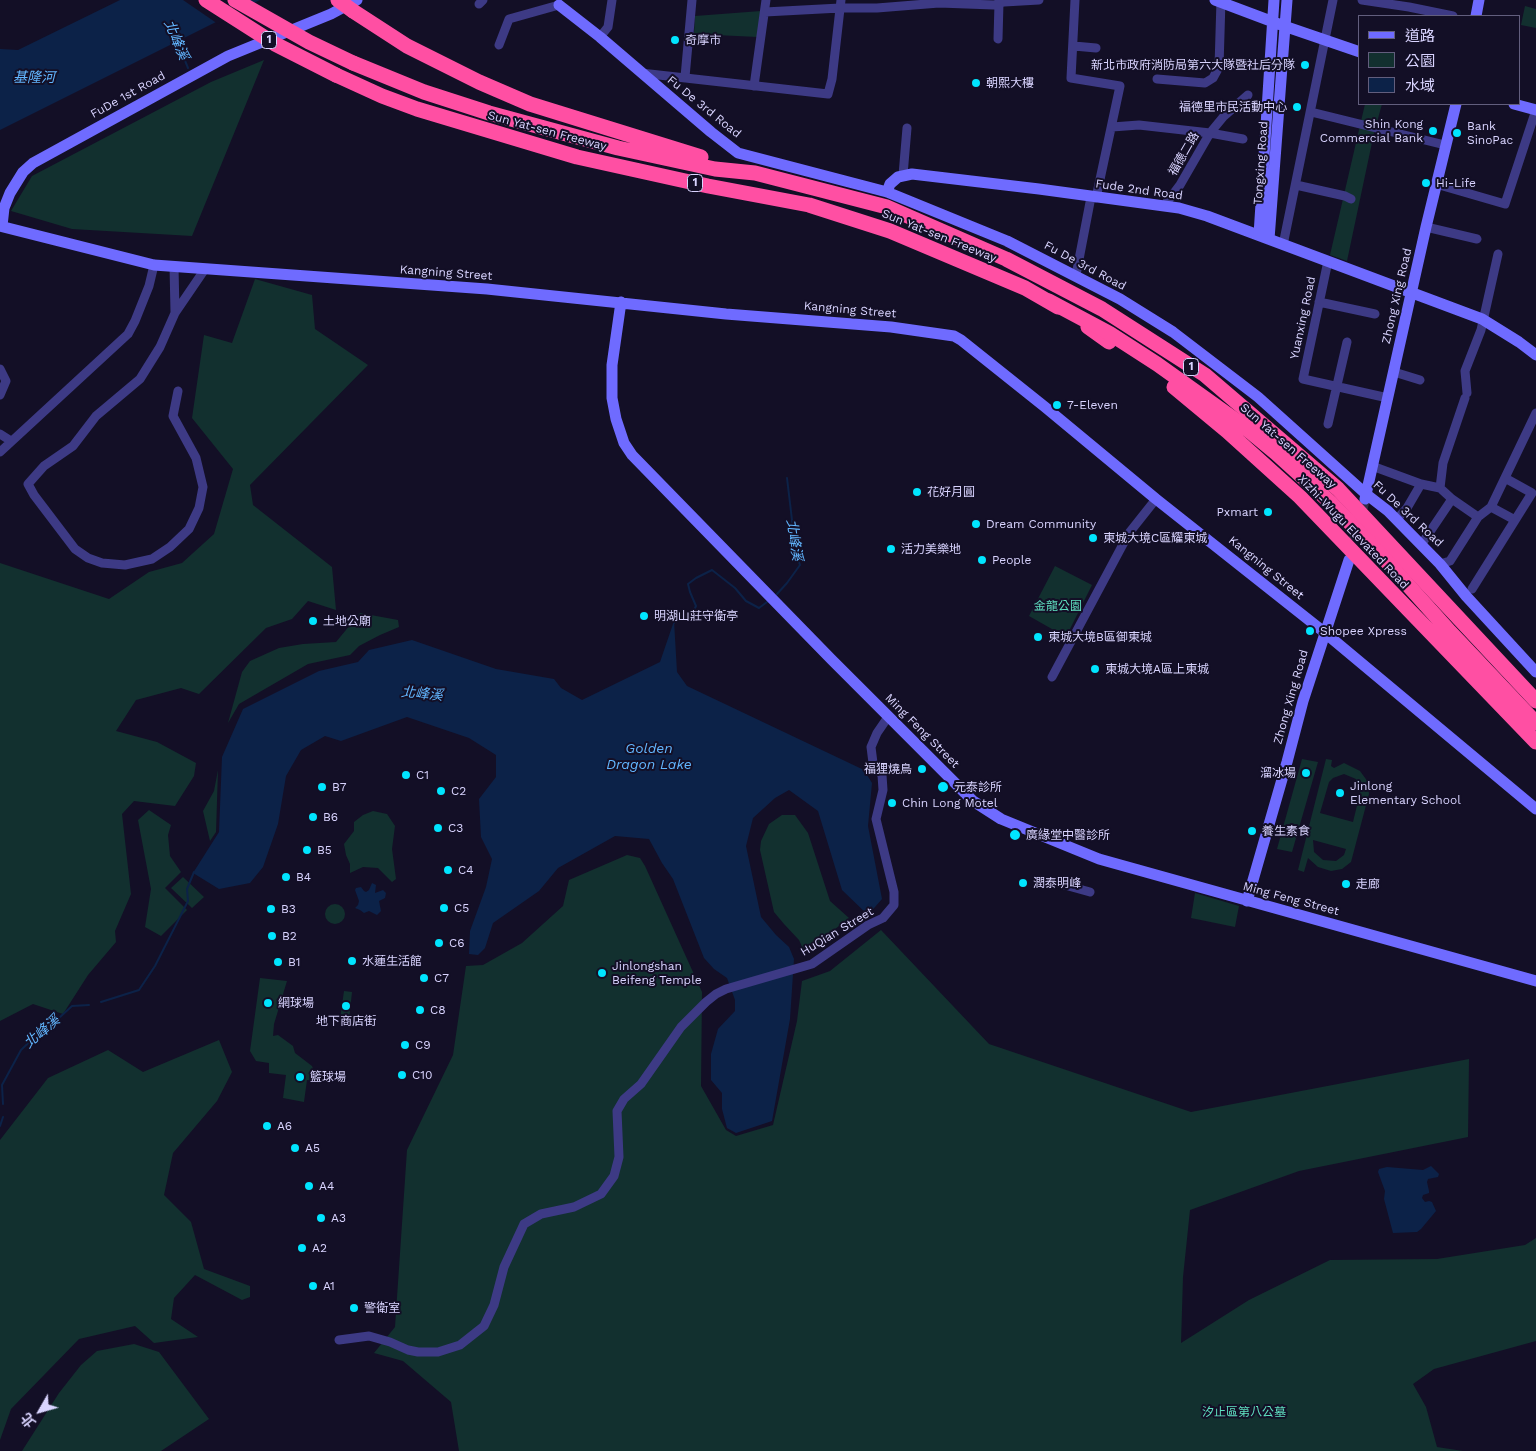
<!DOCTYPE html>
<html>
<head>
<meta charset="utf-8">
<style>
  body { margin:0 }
  #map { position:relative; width:1536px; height:1451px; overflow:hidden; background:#130f26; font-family:"Work Sans","Noto Sans TC",sans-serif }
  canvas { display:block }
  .legend { position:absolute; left:1358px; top:15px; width:162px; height:90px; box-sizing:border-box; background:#130f26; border:1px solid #625e7d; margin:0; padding:6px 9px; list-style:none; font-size:15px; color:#d9d4ff }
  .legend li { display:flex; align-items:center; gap:10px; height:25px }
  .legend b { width:25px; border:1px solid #625e7d }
  .north { position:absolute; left:15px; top:1386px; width:50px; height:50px; -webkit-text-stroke:4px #130f26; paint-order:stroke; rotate:232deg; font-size:14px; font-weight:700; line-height:20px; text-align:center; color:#d9d4ff }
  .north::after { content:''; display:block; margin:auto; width:18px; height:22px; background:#d9d4ff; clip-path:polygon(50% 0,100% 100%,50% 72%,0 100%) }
</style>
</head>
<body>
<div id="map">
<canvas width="1536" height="1451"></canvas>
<ul class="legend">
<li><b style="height:6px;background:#6f6bff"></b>道路</li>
<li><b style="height:14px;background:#12302f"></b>公園</li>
<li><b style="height:14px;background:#0c2248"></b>水域</li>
</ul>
<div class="north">北</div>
</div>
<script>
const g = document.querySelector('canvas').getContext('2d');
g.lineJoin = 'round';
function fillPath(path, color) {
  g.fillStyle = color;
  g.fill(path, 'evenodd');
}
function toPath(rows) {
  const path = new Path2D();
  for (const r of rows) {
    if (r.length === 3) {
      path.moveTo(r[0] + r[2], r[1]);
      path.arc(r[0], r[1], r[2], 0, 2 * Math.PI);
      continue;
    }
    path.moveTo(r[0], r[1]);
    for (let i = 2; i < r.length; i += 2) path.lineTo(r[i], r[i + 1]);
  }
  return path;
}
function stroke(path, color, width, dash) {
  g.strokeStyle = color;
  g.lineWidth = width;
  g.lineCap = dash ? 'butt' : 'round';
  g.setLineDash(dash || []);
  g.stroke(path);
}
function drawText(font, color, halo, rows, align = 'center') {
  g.font = font + ' "Work Sans","Noto Sans TC",sans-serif';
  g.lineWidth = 4;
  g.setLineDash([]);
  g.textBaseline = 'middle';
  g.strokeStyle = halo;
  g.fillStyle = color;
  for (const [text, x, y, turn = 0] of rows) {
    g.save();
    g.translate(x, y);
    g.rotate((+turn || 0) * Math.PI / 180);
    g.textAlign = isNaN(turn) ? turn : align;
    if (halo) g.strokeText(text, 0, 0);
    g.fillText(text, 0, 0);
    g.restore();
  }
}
fillPath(toPath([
  [1525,6,1536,9,1536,28,1521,25],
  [761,11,758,37,694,34,695,16],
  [264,60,192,236,72,229,11,211,32,176,211,82],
  [1365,104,1382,104,1374,133,1347,261,1330,255],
  [255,279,312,295,315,329,368,365,250,485,253,505,332,567,336,610,308,601,292,619,266,628,199,694,181,688,136,700,116,731,157,742,196,763,194,776,175,806,134,801,122,814,131,894,115,931,116,942,88,975,63,1014,33,1004,0,1021,0,563,109,599,149,572,182,563,214,534,233,469,192,418,204,335,232,343],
  [1055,566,1092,585,1066,637,1029,616],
  [360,613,398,620,399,627,380,635,359,646,350,655,308,664,239,704,228,723,242,672,250,661,279,648,303,644,336,642],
  [1302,759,1318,762,1292,852,1277,849],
  [1326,759,1332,760,1331,766,1334,768,1344,763,1360,771,1368,782,1369,794,1351,862,1342,869,1331,871,1318,867,1308,858,1304,872,1298,870],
  [1344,774,1356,779,1361,789,1353,822,1320,813,1329,782,1333,778],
  [1313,840,1346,849,1344,855,1336,861,1323,860,1314,852],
  [218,770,216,832,210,841,203,811,214,791],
  [149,810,171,825,168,835,170,856,181,872,165,888,187,910,161,936,145,927,151,889,138,820],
  [373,811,387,814,395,826,392,849,396,879,392,882,378,868,363,867,350,873,350,864,346,855,344,844,354,831,354,822,363,815],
  [782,815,795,815,808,833,830,901,849,918,805,953,799,940,784,924,774,912,760,850,761,841,769,824],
  [627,855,640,858,645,866,702,992,701,1086,726,1130,736,1136,773,1125,797,1021,802,981,830,971,881,930,989,1044,1191,1112,1469,1059,1468,1137,1299,1171,1190,1210,1183,1277,1181,1343,1249,1300,1330,1260,1437,1259,1525,1245,1536,1238,1536,1341,1434,1369,1413,1384,1426,1407,1437,1447,1463,1451,459,1451,451,1402,403,1361,374,1353,395,1327,407,1150,453,1055,466,966,483,965,522,943,563,906,569,880],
  [183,877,204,897,192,908,171,888],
  [1195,893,1239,906,1235,927,1191,918],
  [335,914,10],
  [260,978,287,981,274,1024,273,1036,278,1035,293,1046,295,1053,312,1066,315,1074,313,1081,307,1080,304,1102,283,1098,286,1075,269,1073,269,1063,256,1061,250,1051],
  [344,991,352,992,349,1020,340,1019],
  [219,1040,232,1072,217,1101,173,1153,164,1195,191,1222,204,1269,250,1286,250,1297,242,1300,195,1275,174,1298,171,1319,198,1337,154,1343,135,1326,79,1339,11,1409,0,1440,0,1140,48,1078,108,1050,143,1072],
  [134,1344,159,1352,209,1419,161,1451,22,1451,59,1393,81,1365,97,1351]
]), '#12302f');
fillPath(toPath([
  [120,0,260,0,0,130,0,49,18,50],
  [674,621,677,672,687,686,864,770,872,783,868,826,882,899,868,915,842,890,818,811,789,790,775,798,753,818,746,846,761,917,776,935,789,947,794,959,790,1019,772,1121,736,1133,727,1128,722,1109,722,1093,711,1080,711,1054,718,1029,735,1011,735,1000,727,978,714,969,704,958,673,879,662,863,649,839,615,836,558,868,539,891,493,923,485,948,478,955,469,954,470,931,486,887,492,859,481,837,479,799,496,777,496,755,469,738,407,717,341,741,325,736,301,750,286,776,278,824,263,867,250,883,219,889,193,873,219,832,222,757,243,709,319,671,358,662,369,650,412,640,496,669,554,679,561,688,582,700,660,662],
  [372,883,376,885,375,893,383,890,386,893,385,898,379,901,381,911,377,915,369,911,364,913,360,910,355,908,358,905,359,901,355,890,356,888,361,887,364,891,366,892,369,890],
  [1431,1166,1439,1174,1438,1177,1428,1179,1427,1182,1429,1191,1429,1193,1423,1195,1422,1198,1425,1202,1429,1201,1432,1202,1436,1211,1421,1229,1417,1232,1393,1233,1384,1199,1385,1191,1378,1172,1379,1169,1387,1167,1423,1170]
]), '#0c2248');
fillPath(toPath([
  [183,0,249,0,254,5,218,24]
]), '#130f26');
stroke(toPath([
  [177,41,188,68],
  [777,594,787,583,800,565,792,542,792,520,787,478],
  [674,623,674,621,694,610,696,606,690,592,688,584,696,578,712,570,735,588,746,601,759,608,767,602],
  [101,1002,139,990,155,966,188,901,187,889,194,872],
  [3,1104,2,1085,21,1050,40,1032,59,1018,72,1006,89,1005],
  [0,1126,3,1117]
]), '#0c2248', 2);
stroke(toPath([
  [1350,556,1364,501]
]), '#312d47', 11, [11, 5.5]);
stroke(toPath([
  [1075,0,1071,78,1120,86,1096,198],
  [1362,0,1409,7,1453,16],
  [479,4,483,0],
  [765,12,840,8,877,8,939,3,994,5,1004,2,1039,0],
  [600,37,608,27,612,0],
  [998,39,999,3],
  [499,45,509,19,559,5],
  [1074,46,1096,48],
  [641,73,828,94,832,79,841,0],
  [685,77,692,0],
  [1157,79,1205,83,1213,78,1219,67,1221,0],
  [754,86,766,0],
  [1311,112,1445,145],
  [1112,127,1139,125,1210,133,1243,139],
  [903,175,907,128],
  [1436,184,1505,204,1536,110],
  [1296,185,1345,196,1351,199],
  [1164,206,1180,185,1210,133,1224,116,1248,95],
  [1426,227,1477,239],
  [1283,245,1333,0],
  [1328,261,1303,379,1388,398],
  [174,266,175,312],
  [1076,275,1091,197],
  [1319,302,1375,314],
  [0,369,6,381,0,395],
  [1394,372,1420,380],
  [178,391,173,416,196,458,203,487,199,508,189,529,170,547,152,559,125,565,102,563,88,558,75,549,34,495,28,484,44,466,73,446,96,416,140,379,160,347,175,313,205,269],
  [1467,393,1465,371,1481,330,1498,254],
  [1328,424,1347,342],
  [0,434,11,441],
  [0,452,128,334,135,321,149,286,154,265],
  [1372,466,1421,484],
  [1440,488,1443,463,1465,398],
  [1440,488,1452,499,1478,517,1491,507,1515,520],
  [1491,507,1536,413],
  [1396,520,1407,508,1421,484,1440,488],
  [1421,545,1452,499],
  [1440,564,1450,561,1478,517],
  [1472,589,1532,493,1505,478],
  [1052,677,1129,533,1156,499],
  [1054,882,1090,892],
  [339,1340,369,1336,390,1342,408,1350,418,1352,438,1352,460,1345,484,1326,494,1305,504,1267,524,1224,541,1214,574,1207,601,1194,614,1176,619,1157,617,1111,624,1099,641,1084,681,1027,706,1002,716,994,726,989,812,964,868,925,883,918,894,905,894,892,876,819,883,790,882,775,873,763,871,747,877,733,888,717]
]), '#3d3a85', 9);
stroke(toPath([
  [1215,0,1284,26,1360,52],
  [559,5,600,37,711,132,738,153,887,192,1007,241,1120,299,1173,332,1258,397,1366,494,1388,511,1440,564,1466,596,1536,672],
  [1476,16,1479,0],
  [1514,104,1536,110],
  [887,192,890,184,898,177,912,174,1039,189,1179,208,1207,216,1482,319,1519,342,1536,355],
  [0,226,154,265,487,289,726,314,891,327,954,336,961,340,1045,407,1156,499,1324,632,1536,809],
  [2,226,4,208,10,193,23,172,33,163,228,56,331,14,357,0],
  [1259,235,1274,0],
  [1269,239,1287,0],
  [621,302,612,365,612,398,616,419,624,443,632,455,831,659,973,801,1001,819,1099,859,1536,981],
  [1365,499,1426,227,1456,104],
  [1247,901,1287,762,1303,701,1349,560]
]), '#6f6bff', 11);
stroke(toPath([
  [353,11,407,46,479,82,530,104,701,157],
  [353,63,424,92,489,113,618,148,715,169,755,173,887,207,1006,259,1102,309,1205,375,1338,489,1536,701],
  [336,75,382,96,417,109,577,157,708,186,809,205,890,231,1025,288,1058,307],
  [1088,327,1109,342]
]), '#ff4fa3', 15);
stroke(toPath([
  [206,0,275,44,336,75],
  [235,0,309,42,353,63],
  [338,0,353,11],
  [1049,301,1109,333,1157,364,1241,424,1276,453,1330,502,1381,555,1450,632,1536,723],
  [1174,387,1227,431,1300,497,1536,742]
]), '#ff4fa3', 15);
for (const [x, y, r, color] of [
  [675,40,5,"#00e5ff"],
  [1305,65,5,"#00e5ff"],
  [976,83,5,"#00e5ff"],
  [1297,107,5,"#00e5ff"],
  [1433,131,5,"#00e5ff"],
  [1457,133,5,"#00e5ff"],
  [1426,183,5,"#00e5ff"],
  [1057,405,5,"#00e5ff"],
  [917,492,5,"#00e5ff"],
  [1268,512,5,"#00e5ff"],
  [976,524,5,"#00e5ff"],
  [1093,538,5,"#00e5ff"],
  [891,549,5,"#00e5ff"],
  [982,560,5,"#00e5ff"],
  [644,616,5,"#00e5ff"],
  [313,621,5,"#00e5ff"],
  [1310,631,5,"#00e5ff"],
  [1038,637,5,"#00e5ff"],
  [1095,669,5,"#00e5ff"],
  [922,769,5,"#00e5ff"],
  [1306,773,5,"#00e5ff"],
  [406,775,5,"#00e5ff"],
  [322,787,5,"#00e5ff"],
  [943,787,6,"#00e5ff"],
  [441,791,5,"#00e5ff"],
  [1340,793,5,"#00e5ff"],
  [892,803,5,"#00e5ff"],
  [313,817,5,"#00e5ff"],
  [438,828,5,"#00e5ff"],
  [1252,831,5,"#00e5ff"],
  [1015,835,6,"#00e5ff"],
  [307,850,5,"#00e5ff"],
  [448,870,5,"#00e5ff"],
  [286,877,5,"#00e5ff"],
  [1023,883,5,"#00e5ff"],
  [1346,884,5,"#00e5ff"],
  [444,908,5,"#00e5ff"],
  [271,909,5,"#00e5ff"],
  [272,936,5,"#00e5ff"],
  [439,943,5,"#00e5ff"],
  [352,961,5,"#00e5ff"],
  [278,962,5,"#00e5ff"],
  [602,973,5,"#00e5ff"],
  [424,978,5,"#00e5ff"],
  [268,1003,5,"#00e5ff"],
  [346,1006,5,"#00e5ff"],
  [420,1010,5,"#00e5ff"],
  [405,1045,5,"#00e5ff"],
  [402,1075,5,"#00e5ff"],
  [300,1077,5,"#00e5ff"],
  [267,1126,5,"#00e5ff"],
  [295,1148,5,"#00e5ff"],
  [309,1186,5,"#00e5ff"],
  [321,1218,5,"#00e5ff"],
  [302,1248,5,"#00e5ff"],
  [313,1286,5,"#00e5ff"],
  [354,1308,5,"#00e5ff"]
]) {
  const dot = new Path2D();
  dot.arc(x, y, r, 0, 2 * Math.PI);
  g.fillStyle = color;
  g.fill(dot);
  stroke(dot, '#130f26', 2);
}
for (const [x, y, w] of [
  [269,40,15],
  [695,183,15],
  [1191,367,15]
]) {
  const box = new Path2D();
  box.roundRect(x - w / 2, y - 8.5, w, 17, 4);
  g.fillStyle = '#130f26';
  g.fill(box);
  stroke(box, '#d9d4ff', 1);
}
drawText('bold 11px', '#d9d4ff', null, [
  ["1",269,40],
  ["1",695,183],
  ["1",1191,367]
]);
drawText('12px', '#d9d4ff', '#130f26', [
  ["奇摩市",685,40],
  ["新北市政府消防局第六大隊暨社后分隊",1295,65,"right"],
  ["朝熙大樓",986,83],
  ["福德里市民活動中心",1287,107,"right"],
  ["Shin Kong",1423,124,"right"],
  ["Commercial Bank",1423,138,"right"],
  ["Bank",1467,126],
  ["SinoPac",1467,140],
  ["Hi-Life",1436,183],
  ["7-Eleven",1067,405],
  ["花好月圓",927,492],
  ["Pxmart",1258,512,"right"],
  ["Dream Community",986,524],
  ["東城大境C區耀東城",1103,538],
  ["活力美樂地",901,549],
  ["People",992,560],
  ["明湖山莊守衛亭",654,616],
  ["土地公廟",323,621],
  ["Shopee Xpress",1320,631],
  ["東城大境B區御東城",1048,637],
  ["東城大境A區上東城",1105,669],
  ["福狸燒鳥",912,769,"right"],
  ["溜冰場",1296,773,"right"],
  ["C1",416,775],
  ["Jinlong",1350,786],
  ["Elementary School",1350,800],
  ["B7",332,787],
  ["元泰診所",954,787],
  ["C2",451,791],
  ["Chin Long Motel",902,803],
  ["B6",323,817],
  ["C3",448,828],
  ["養生素食",1262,831],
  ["廣緣堂中醫診所",1026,835],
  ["B5",317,850],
  ["C4",458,870],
  ["B4",296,877],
  ["潤泰明峰",1033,883],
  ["走廊",1356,884],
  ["C5",454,908],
  ["B3",281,909],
  ["B2",282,936],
  ["C6",449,943],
  ["水蓮生活館",362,961],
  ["B1",288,962],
  ["Jinlongshan",612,966],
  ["Beifeng Temple",612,980],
  ["C7",434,978],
  ["網球場",278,1003],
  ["C8",430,1010],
  ["地下商店街",346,1021,"center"],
  ["C9",415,1045],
  ["C10",412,1075],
  ["籃球場",310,1077],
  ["A6",277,1126],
  ["A5",305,1148],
  ["A4",319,1186],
  ["A3",331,1218],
  ["A2",312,1248],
  ["A1",323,1286],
  ["警衛室",364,1308]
], 'left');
drawText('12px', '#d9d4ff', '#130f26', [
  ["FuDe 1st Road",128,95,-29],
  ["Fu De 3rd Road",704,107,39],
  ["Sun Yat-sen Freeway",547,131,15],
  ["福德二路",1184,154,-60],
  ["Tongxing Road",1261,163,-86],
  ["Fude 2nd Road",1139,190,8],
  ["Sun Yat-sen Freeway",939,236,22],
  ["Fu De 3rd Road",1085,266,28],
  ["Kangning Street",446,273,4],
  ["Zhong Xing Road",1397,296,-77],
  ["Kangning Street",850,310,5],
  ["Yuanxing Road",1303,318,-78],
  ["Sun Yat-sen Freeway",1288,446,41],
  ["Fu De 3rd Road",1408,514,43],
  ["Xizhi-Wugu Elevated Road",1353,532,46],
  ["Kangning Street",1266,568,39],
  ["Zhong Xing Road",1291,697,-74],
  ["Ming Feng Street",922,731,45],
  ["Ming Feng Street",1291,899,15],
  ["HuQian Street",837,932,-31]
]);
drawText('12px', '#5fe0c0', '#130f26', [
  ["金龍公園",1058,606],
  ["汐止區第八公墓",1244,1412]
]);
drawText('italic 14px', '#62b6ff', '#130f26', [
  ["北峰溪",176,40,67],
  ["基隆河",34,78],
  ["北峰溪",794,540,81],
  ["北峰溪",422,694,5],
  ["Golden",649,749],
  ["Dragon Lake",649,765],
  ["北峰溪",42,1032,-41]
]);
</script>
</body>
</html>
